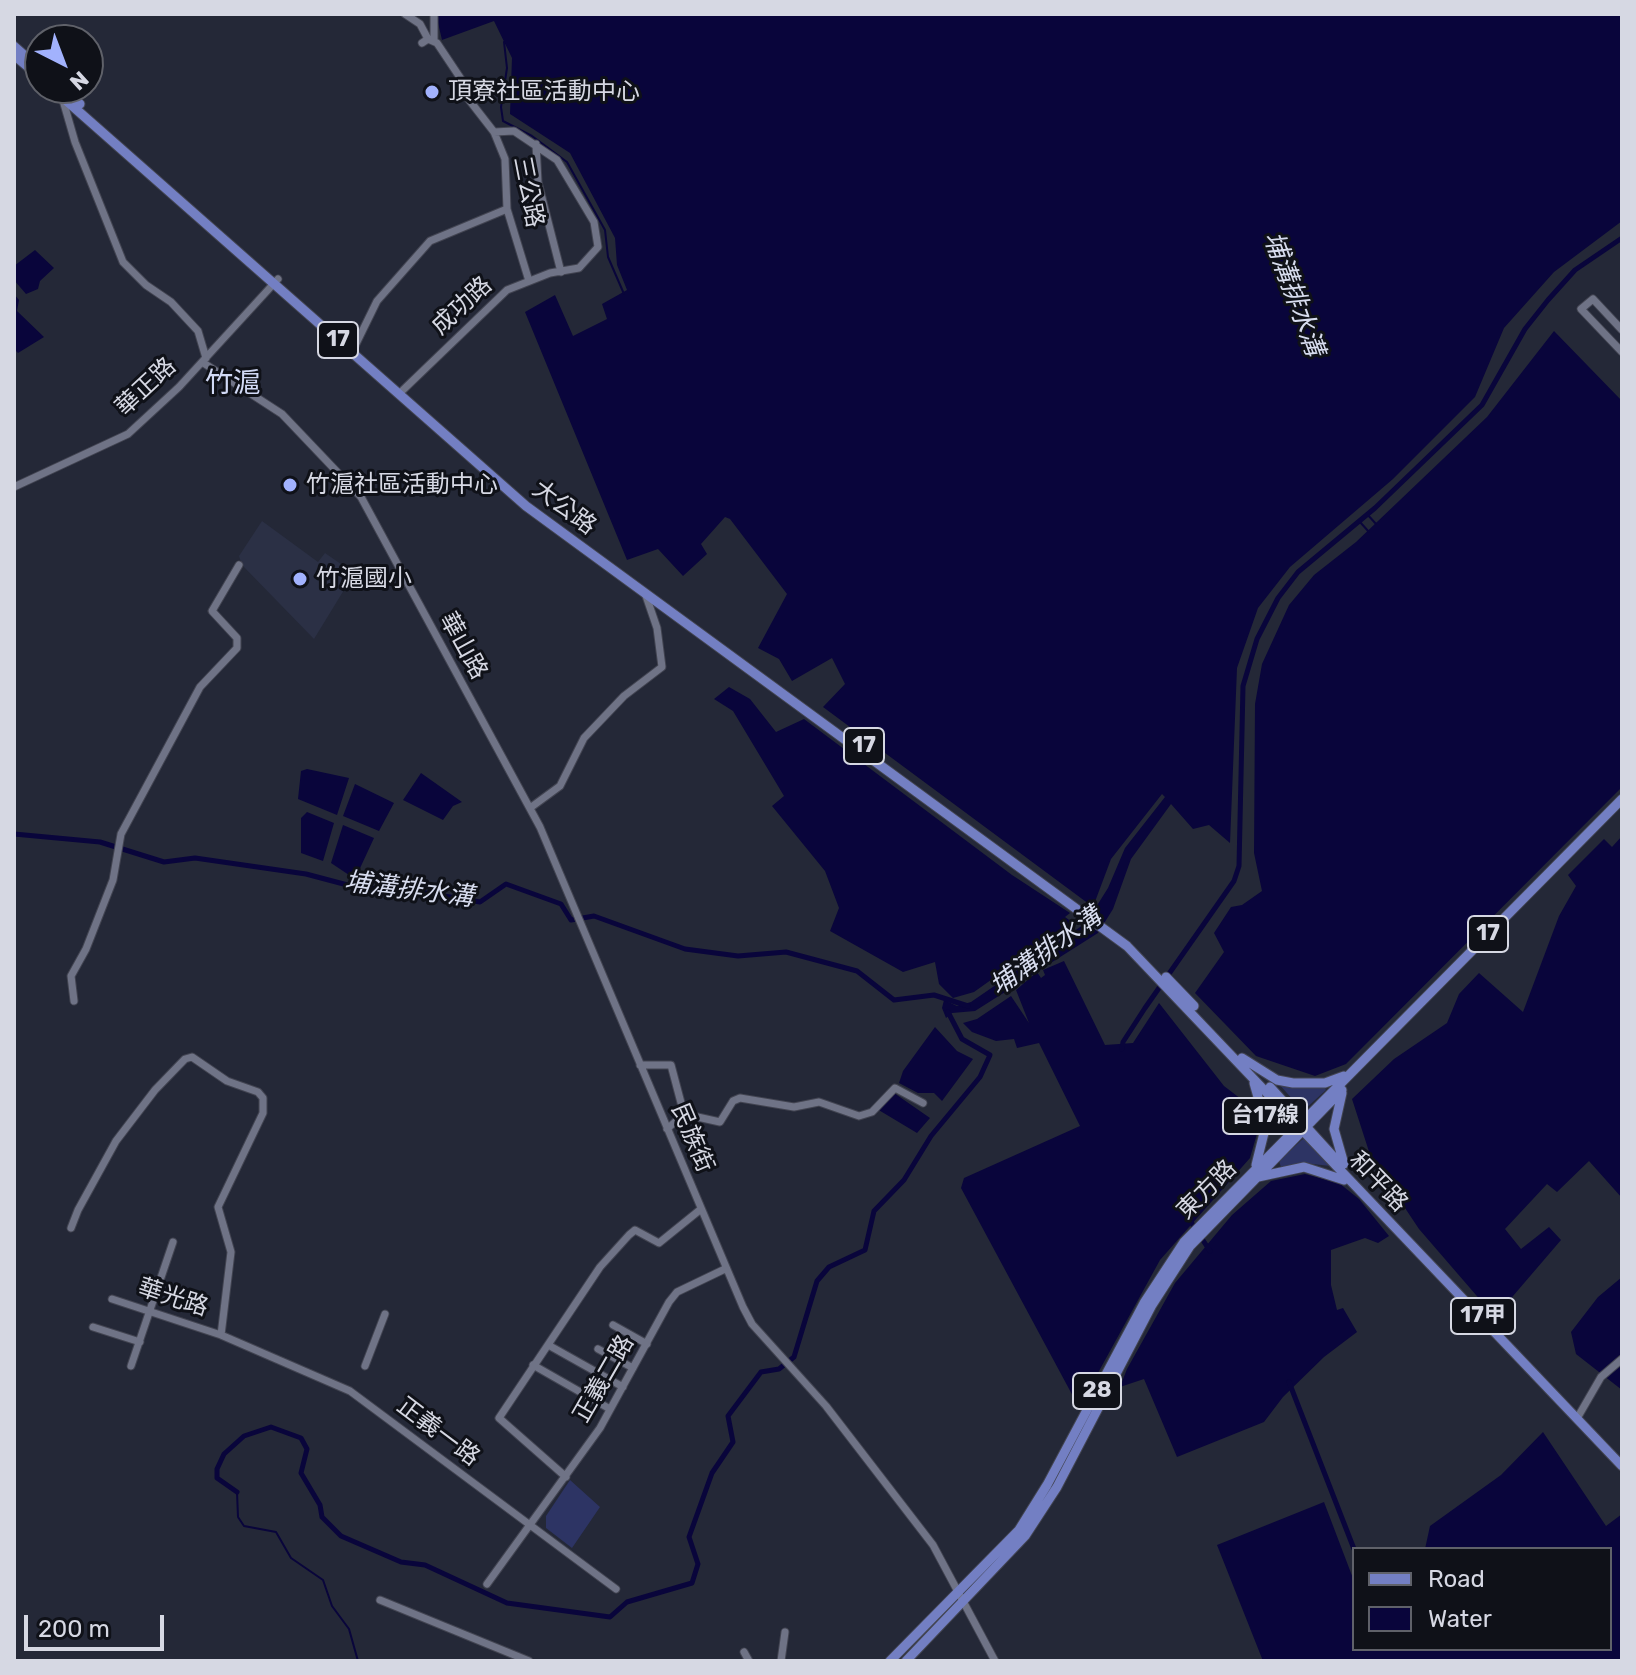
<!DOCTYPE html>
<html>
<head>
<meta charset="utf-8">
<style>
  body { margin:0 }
  #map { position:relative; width:1636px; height:1675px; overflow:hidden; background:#242837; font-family:Rubik,sans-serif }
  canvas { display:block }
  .frame { position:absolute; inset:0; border:16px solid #d6d8e3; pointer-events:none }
  .legend { position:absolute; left:1352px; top:1547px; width:260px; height:104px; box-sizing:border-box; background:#0f1118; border:2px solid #5f6169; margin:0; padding:10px 14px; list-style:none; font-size:24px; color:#d6d8e3 }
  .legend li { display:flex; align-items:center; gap:16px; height:40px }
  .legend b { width:40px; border:2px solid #5f6169 }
  .north { position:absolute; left:24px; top:24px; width:80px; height:80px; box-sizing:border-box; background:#0f1118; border:2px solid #5f6169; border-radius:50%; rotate:138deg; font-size:22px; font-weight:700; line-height:32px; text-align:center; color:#d6d8e3 }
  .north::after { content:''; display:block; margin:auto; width:28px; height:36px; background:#a2b2fd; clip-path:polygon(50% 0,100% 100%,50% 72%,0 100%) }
  .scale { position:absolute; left:24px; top:1615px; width:140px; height:36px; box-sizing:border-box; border:4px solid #d6d8e3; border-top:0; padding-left:10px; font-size:24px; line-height:28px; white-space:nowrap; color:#d6d8e3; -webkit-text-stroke:6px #0f1118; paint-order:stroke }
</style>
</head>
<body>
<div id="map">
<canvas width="1636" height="1675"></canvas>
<div class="frame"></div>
<ul class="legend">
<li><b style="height:10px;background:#737fc3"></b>Road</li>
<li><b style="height:22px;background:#09053b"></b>Water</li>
</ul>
<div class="north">N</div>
<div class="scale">200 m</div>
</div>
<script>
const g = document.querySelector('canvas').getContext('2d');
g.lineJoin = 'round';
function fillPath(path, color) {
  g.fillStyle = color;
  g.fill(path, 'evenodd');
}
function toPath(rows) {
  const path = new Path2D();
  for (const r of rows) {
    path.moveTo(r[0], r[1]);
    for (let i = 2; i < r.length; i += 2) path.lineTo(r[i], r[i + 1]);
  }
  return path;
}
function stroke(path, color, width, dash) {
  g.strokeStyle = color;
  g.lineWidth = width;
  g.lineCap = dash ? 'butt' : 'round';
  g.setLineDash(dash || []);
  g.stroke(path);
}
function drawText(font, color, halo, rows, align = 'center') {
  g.font = font + ' Rubik,"Noto Sans TC",sans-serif';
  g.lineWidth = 6;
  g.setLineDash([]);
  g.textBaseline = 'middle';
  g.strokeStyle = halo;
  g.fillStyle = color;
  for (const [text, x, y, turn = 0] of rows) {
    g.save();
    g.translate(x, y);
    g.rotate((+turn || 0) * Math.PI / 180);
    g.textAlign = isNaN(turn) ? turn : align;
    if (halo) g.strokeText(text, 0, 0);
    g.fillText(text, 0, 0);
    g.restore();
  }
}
fillPath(toPath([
  [262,521,318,562,325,553,351,571,339,587,344,590,314,639,242,565,239,556]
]), '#2b3045');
fillPath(toPath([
  [1278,1083,1324,1087,1326,1090,1303,1111],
  [1305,1137,1331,1166,1303,1163,1281,1167,1279,1161],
  [570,1480,600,1507,572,1548,546,1528,546,1516]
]), '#2d3464');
fillPath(toPath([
  [436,14,1622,14,1622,221,1554,272,1504,328,1475,397,1393,479,1290,567,1258,608,1237,668,1230,843,1209,825,1193,829,1171,804,1131,859,1113,909,1098,933,975,1011,952,1013,946,1018,942,1008,944,1000,957,1006,971,1002,1086,923,1108,888,1125,848,1165,797,1162,794,1111,859,1093,907,823,707,845,684,832,658,792,681,779,659,758,648,787,594,730,519,725,517,701,544,707,554,683,576,658,549,627,560,525,312,555,295,573,336,607,319,602,304,627,290,617,265,615,238,570,153,510,114,512,58,494,21,442,40],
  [35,250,54,268,40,281,38,289,26,294,14,280,14,266],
  [14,294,19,300,17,311,44,337,18,353,14,349],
  [1554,331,1622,401,1622,787,1346,1064,1315,1076,1256,1056,1195,993,1224,952,1214,933,1231,907,1242,905,1262,891,1254,853,1255,704,1262,664,1289,605,1314,575,1356,542,1487,417],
  [729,687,750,699,776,732,804,719,1012,875,1070,913,1065,917,1072,922,974,992,953,998,939,984,935,962,903,972,830,931,839,908,825,871,772,806,784,796,733,711,714,699],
  [307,769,349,778,337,815,298,799,301,771],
  [421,773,462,802,453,806,443,820,403,800],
  [355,784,394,803,379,831,343,816],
  [307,812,334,823,323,861,301,853,301,818],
  [343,825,374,838,355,879,331,863],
  [1622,836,1622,1198,1589,1161,1557,1192,1547,1184,1505,1229,1521,1249,1549,1227,1561,1240,1495,1317,1419,1229,1377,1166,1374,1167,1352,1099,1394,1059,1447,1023,1459,994,1479,973,1523,1012,1559,916,1576,886,1568,875,1604,839,1612,847],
  [1064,961,1105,1045,1133,1043,1159,1003,1224,1086,1258,1112,1258,1130,1250,1158,1160,1260,1082,1402,1075,1400,961,1188,964,1178,1080,1126,1039,1043,1017,1048,1014,1039,996,1041,972,1032,963,1023,977,1019,1011,996,1029,1023,1016,990,1037,972,1041,978,1045,975,1043,970],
  [935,1027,957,1051,973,1059,942,1101,934,1093,918,1093,899,1083,903,1071],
  [894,1093,930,1118,917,1133,877,1109],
  [1305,1174,1339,1183,1359,1199,1389,1236,1378,1243,1365,1238,1331,1250,1331,1285,1337,1310,1343,1308,1357,1332,1324,1357,1283,1397,1264,1422,1177,1457,1144,1379,1120,1387,1127,1369,1175,1283,1232,1215,1271,1181],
  [1622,1277,1622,1390,1576,1354,1571,1332,1598,1297],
  [1543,1432,1606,1526,1622,1514,1622,1661,1263,1661,1217,1545,1324,1502,1354,1581,1354,1649,1610,1649,1610,1549,1425,1549,1430,1526,1501,1475]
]), '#09053b');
stroke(toPath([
  [504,42,507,68,501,107,503,121,532,136,567,162,605,230,608,257,624,294],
  [1367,514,1376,524],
  [1360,522,1369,532],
  [237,1492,238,1517,244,1526,276,1532,291,1558,323,1580,332,1606,349,1629,358,1661]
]), '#09053b', 2);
stroke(toPath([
  [14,834,100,842,164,862,195,858,306,874,355,887,426,893,480,902,506,884,561,904,571,920,594,916,685,949,738,956,786,952,857,971,894,1000,934,995,968,1006],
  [1122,1049,1123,1042,1145,1008,1234,881,1239,866,1243,686,1257,639,1278,598,1298,572,1375,508,1482,405,1525,329,1548,300,1575,270,1622,238],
  [1189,1219,1210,1251],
  [1289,1382,1354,1549],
  [237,1492,217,1478,217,1469,224,1454,244,1436,271,1427,301,1438,307,1449,301,1473,320,1505,322,1517,341,1536,401,1562,425,1565,507,1603,610,1617,627,1602,692,1583,698,1564,689,1537,712,1473,733,1442,728,1416,761,1372,779,1369,794,1357,817,1281,829,1267,865,1250,874,1211,904,1180,931,1136,980,1077,990,1055,962,1039,948,1012]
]), '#09053b', 5);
const minor = toPath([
  [405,14,420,24,428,39],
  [434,41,434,14],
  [422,43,428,39,437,43,465,85,466,96,494,132,505,159,507,209,529,281],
  [62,97,75,142,123,262,146,285,171,302,198,331,206,358],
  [536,144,538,182,561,272],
  [1622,330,1593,299,1581,309,1622,352],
  [352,352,377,301,430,241,507,209],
  [202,362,282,414,361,497,540,827,743,1307,752,1324,826,1406,933,1545,995,1661],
  [403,390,507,290,550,273,579,268,598,247,594,222,557,160,514,131,494,132],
  [14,487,128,434,179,387,278,279],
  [530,808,560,786,584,738,624,696,662,667,657,628,645,593],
  [74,1001,71,976,86,949,113,880,121,834,200,687,237,648,237,638,212,611,239,565],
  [640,1065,671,1065,684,1114],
  [667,1129,684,1114,720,1122,733,1101,740,1098,794,1107,819,1102,859,1116,872,1112,895,1088,923,1103],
  [71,1228,78,1210,116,1141,155,1090,185,1059,192,1057,227,1081,258,1092,263,1098,263,1113,218,1207,231,1252,221,1335],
  [112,1299,221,1335,350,1391,616,1589],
  [613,1325,647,1344],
  [93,1327,140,1342],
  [550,1346,623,1387],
  [598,1349,633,1368],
  [533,1365,610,1409],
  [131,1366,173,1242],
  [365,1366,385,1314],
  [1579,1415,1601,1377,1622,1359],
  [566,1477,499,1418,600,1267,629,1235,635,1230,659,1243,701,1209],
  [487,1584,600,1428,669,1302,677,1292,725,1269],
  [380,1600,529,1661],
  [744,1652,749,1661],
  [781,1661,785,1632]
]);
const major = toPath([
  [14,46,40,69],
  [14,55,40,77],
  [52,88,526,506,1127,946,1622,1466],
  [61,88,80,104],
  [1166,977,1194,1006],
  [1242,1058,1277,1080,1293,1083,1325,1083,1344,1076],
  [1254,1083,1266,1125,1256,1165],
  [1270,1087,1341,1165],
  [1342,1093,1334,1129,1344,1164],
  [1258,1177,1304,1167,1344,1180],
  [890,1661,1019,1530,1047,1485,1144,1303,1184,1242,1622,799],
  [906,1661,1025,1536,1057,1487,1152,1305,1190,1246,1342,1090]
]);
stroke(minor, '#424451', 9);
stroke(major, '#424451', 11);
stroke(minor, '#6f7386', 7);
stroke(major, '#737fc3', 9);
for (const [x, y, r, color] of [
  [432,92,8,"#a2b2fd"],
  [290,485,8,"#a2b2fd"],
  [300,579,8,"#a2b2fd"]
]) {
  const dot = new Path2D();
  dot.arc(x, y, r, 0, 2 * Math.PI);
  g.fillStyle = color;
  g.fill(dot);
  stroke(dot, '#0f1118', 3);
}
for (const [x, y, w] of [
  [338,340,40],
  [864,746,40],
  [1488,934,40],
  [1265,1116,84],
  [1483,1316,64],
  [1097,1391,48]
]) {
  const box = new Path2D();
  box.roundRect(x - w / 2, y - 18, w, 36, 6);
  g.fillStyle = '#0f1118';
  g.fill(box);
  stroke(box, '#d6d8e3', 2);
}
drawText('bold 22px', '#d6d8e3', null, [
  ["17",338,340],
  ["17",864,746],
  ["17",1488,934],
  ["台17線",1265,1116],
  ["17甲",1483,1316],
  ["28",1097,1391]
]);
drawText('24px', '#d6d8e3', '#0f1118', [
  ["頂寮社區活動中心",448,92],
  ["竹滬社區活動中心",306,485],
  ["竹滬國小",316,579]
], 'left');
drawText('24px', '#d6d8e3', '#0f1118', [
  ["三公路",528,192,79],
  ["成功路",462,306,-43],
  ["華正路",146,387,-43],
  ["大公路",564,508,37],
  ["華山路",463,646,61],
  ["民族街",692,1138,67],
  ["和平路",1378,1182,46],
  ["東方路",1207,1190,-45],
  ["華光路",173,1298,18],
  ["正義二路",604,1379,-60],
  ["正義一路",438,1432,37]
]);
drawText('italic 26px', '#d7dcee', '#0f1118', [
  ["埔溝排水溝",1293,294,70],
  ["埔溝排水溝",409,890,7],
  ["埔溝排水溝",1046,952,-36]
]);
drawText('28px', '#d1d9f5', '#0f1118', [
  ["竹滬",233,384]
]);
</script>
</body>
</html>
